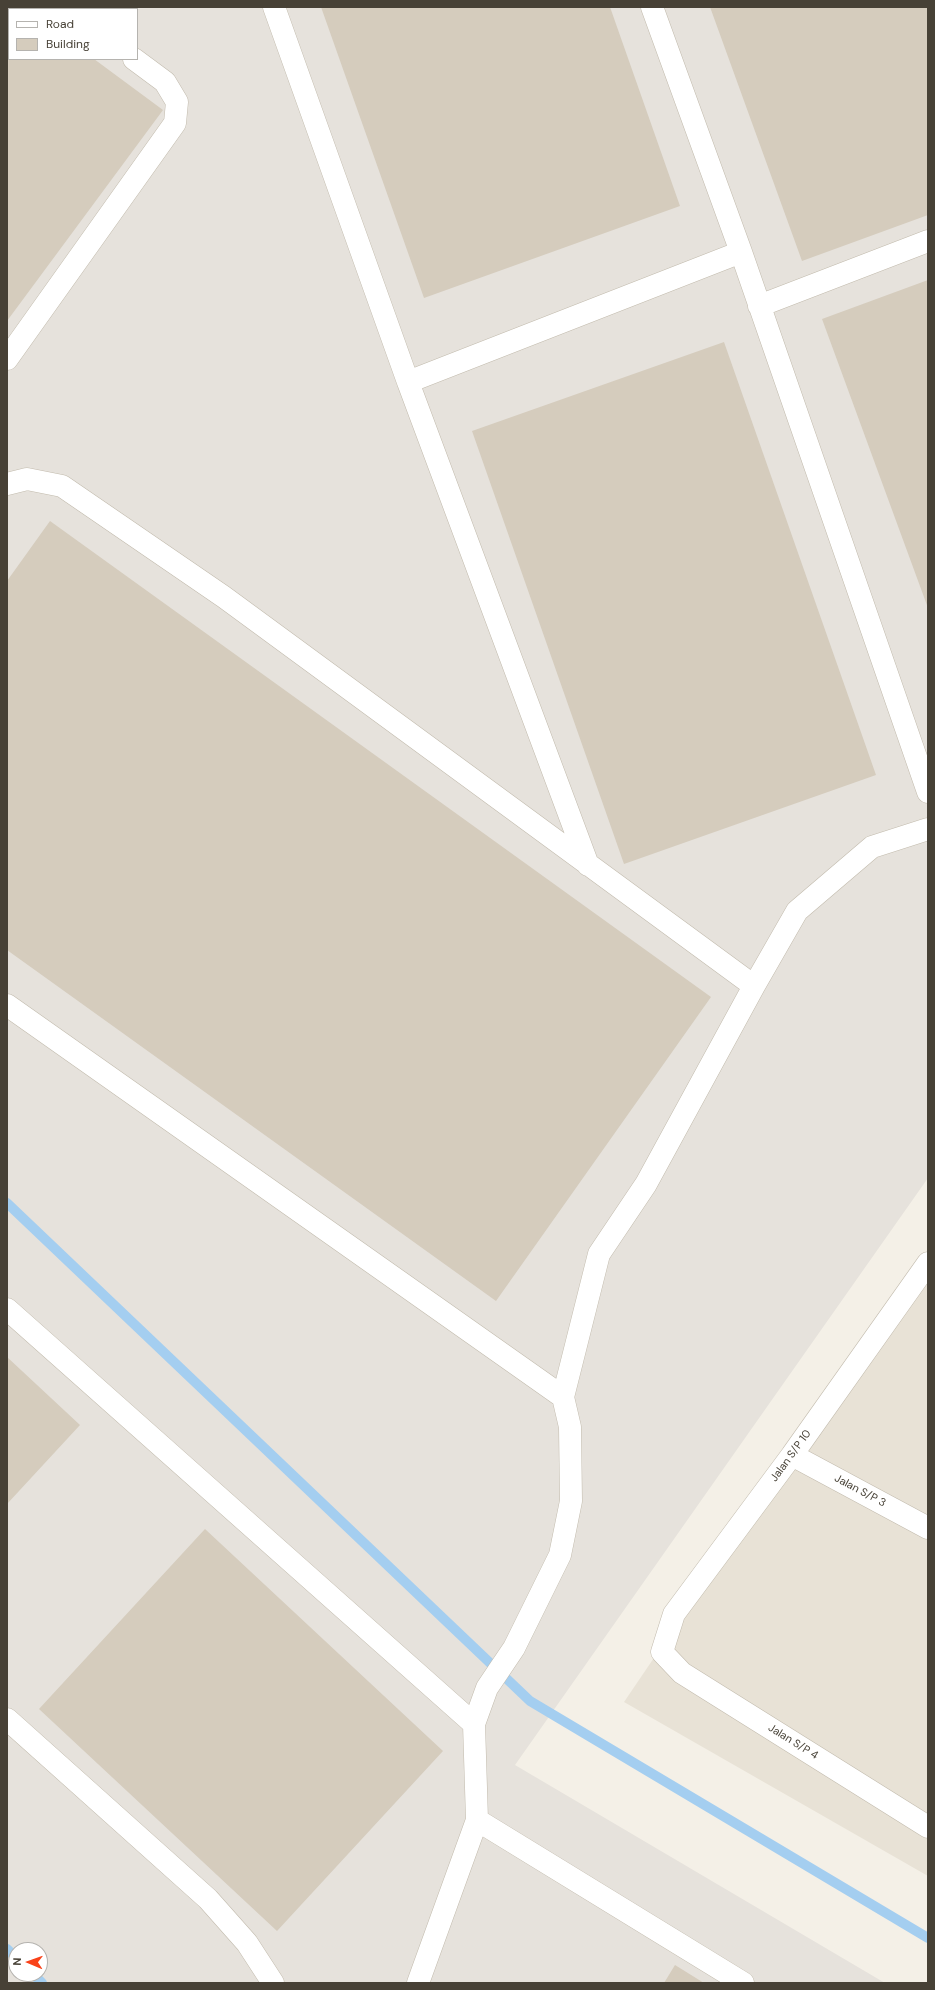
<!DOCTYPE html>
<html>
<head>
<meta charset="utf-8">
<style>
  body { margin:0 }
  #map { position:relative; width:935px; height:1990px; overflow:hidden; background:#f4f0e7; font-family:"DM Sans",sans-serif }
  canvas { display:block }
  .frame { position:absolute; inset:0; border:8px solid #474136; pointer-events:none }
  .legend { position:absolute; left:8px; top:8px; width:130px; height:52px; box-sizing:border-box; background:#fff; border:1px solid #b5b3af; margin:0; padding:5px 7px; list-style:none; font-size:12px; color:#474136 }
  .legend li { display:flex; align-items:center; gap:8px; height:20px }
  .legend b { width:20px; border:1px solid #b5b3af }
  .north { position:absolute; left:8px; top:1942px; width:40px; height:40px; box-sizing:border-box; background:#fff; border:1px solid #b5b3af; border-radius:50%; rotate:272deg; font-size:11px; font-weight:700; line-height:16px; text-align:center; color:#474136 }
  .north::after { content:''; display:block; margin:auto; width:14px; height:18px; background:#f94219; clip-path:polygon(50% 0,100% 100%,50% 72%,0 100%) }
</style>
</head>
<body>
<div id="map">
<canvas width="935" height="1990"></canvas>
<div class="frame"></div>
<ul class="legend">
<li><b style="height:5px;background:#fff"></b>Road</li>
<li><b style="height:11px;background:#d5ccbd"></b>Building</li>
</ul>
<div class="north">N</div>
</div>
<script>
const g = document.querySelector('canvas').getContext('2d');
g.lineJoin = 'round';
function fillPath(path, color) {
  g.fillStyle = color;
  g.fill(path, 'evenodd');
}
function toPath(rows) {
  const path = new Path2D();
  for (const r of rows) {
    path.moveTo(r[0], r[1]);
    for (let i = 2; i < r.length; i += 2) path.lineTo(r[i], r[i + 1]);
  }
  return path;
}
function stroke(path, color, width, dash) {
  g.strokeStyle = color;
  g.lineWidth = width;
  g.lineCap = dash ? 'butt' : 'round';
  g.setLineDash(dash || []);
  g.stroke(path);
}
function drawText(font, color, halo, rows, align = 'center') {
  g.font = font + ' "DM Sans",sans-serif';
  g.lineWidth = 4;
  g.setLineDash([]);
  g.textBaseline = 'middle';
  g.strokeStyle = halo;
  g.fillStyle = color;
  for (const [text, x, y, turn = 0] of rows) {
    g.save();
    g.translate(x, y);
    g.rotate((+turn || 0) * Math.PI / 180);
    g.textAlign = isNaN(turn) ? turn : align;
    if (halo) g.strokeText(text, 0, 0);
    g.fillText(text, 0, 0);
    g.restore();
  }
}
fillPath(toPath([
  [928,1254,928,1876,624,1702]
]), '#e8e2d6');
fillPath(toPath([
  [7,7,928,7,928,1178,515,1765,885,1983,7,1983],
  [9,9,137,9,137,59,9,59],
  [16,1950,40,1950,40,1974,16,1974]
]), '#e6e2dc');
stroke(toPath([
  [7,1203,530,1701,928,1938],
  [7,1949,16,1958],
  [33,1974,42,1983]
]), '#a4cef0', 10);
fillPath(toPath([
  [7,7,25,7,27,9,9,9,9,59,94,59,163,110,7,321],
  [321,7,610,7,680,206,424,298],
  [710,7,928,7,928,215,802,261],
  [928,280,928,608,822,319],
  [724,342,876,775,624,864,472,431],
  [50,521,711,997,496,1301,7,950,7,581],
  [7,1357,80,1425,7,1504],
  [205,1529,443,1751,277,1931,39,1709],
  [675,1965,704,1983,664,1983]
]), '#d5ccbd');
const minor = toPath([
  [62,7,65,9],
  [274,7,408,382,741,252],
  [652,7,741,252,928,792],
  [759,306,928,241],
  [7,359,175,123,177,102,165,82,134,59],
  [408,382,588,865],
  [7,484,27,479,62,486,224,597,754,986],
  [7,1005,563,1397],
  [928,1263,792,1455,674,1614,662,1652,682,1673,928,1827],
  [7,1309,474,1724],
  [792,1455,928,1528],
  [7,1719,208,1899,247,1943,273,1983],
  [477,1820,743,1983],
  [418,1983,477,1820,474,1724,487,1688,514,1648,560,1555,571,1501,570,1427,563,1397,599,1254,646,1184,754,986,797,911,872,847,928,829]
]);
stroke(minor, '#c2bbad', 23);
stroke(minor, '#fff', 22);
drawText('11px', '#474136', '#fff', [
  ["Jalan S/P 10",791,1456,-54],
  ["Jalan S/P 3",860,1491,28],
  ["Jalan S/P 4",793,1742,32]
]);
</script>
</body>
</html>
